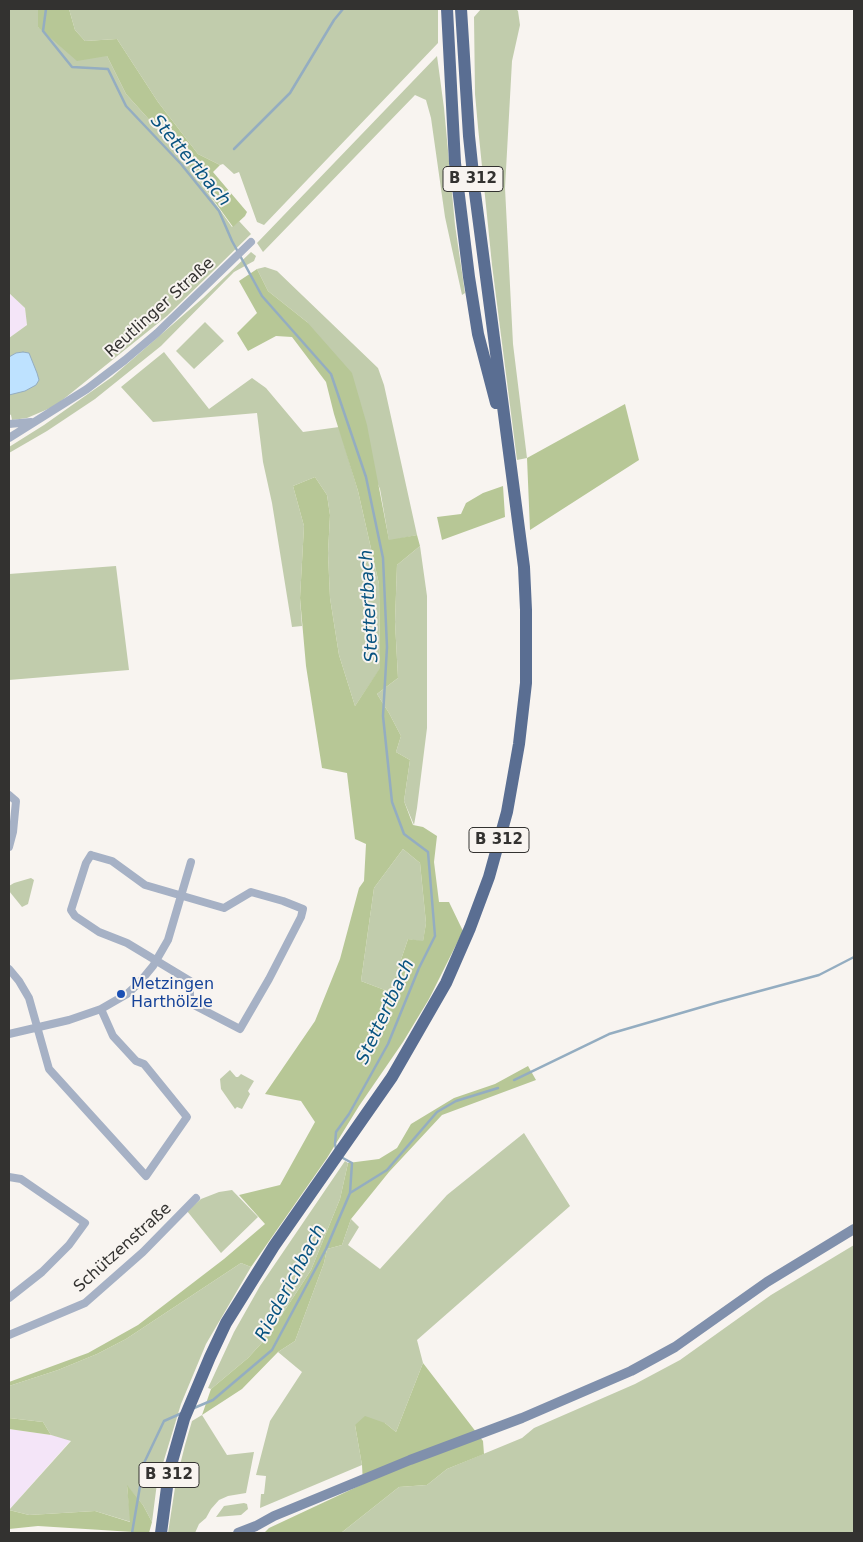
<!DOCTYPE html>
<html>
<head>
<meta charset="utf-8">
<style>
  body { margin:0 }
  #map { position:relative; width:863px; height:1542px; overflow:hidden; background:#f8f4f0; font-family:"DejaVu Sans",sans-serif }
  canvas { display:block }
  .frame { position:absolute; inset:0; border:10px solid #333230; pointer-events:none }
</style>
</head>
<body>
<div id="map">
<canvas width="863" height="1542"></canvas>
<div class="frame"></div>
</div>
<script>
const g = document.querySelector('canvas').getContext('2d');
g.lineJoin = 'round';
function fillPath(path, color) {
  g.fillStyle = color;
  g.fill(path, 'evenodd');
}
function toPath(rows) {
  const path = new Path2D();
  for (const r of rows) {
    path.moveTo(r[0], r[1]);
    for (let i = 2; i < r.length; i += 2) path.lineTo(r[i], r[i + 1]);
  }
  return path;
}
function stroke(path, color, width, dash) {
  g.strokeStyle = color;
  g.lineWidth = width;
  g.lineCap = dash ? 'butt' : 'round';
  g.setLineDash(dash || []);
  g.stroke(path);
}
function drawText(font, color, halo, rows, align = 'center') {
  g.font = font + ' "DejaVu Sans",sans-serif';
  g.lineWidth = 4;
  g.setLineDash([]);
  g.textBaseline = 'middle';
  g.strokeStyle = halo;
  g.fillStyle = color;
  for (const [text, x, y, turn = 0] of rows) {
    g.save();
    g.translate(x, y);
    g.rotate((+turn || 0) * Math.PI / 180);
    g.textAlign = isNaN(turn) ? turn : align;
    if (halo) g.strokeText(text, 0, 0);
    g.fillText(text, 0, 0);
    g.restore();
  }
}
fillPath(toPath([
  [9,293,25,308,27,325,9,338],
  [9,1429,51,1435,71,1440,9,1510]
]), '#f4e5f8');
fillPath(toPath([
  [9,9,38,9,38,27,107,56,126,94,181,155,232,227,239,221,251,234,167,316,55,406,27,418,12,420,11,415,9,414,9,338,27,325,25,308,9,293],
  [69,9,438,9,438,43,264,225,257,222,239,172,234,174,223,164,220,165,198,154,158,102,117,39,85,41,75,30],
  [481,9,516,9,518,11,520,25,512,61,505,188,513,344,527,458,517,460,492,265,478,127,475,94,474,17],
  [437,56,444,108,455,225,465,293,462,295,445,217,431,118,426,100,415,95,263,252,257,243],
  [251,252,256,256,254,261,234,272,161,346,95,399,47,431,9,453,9,447,44,425,112,377,203,298],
  [265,267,277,271,378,368,384,385,417,535,389,541,380,489,307,322,268,291,257,269],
  [205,322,224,341,194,369,176,351],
  [164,352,209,409,252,378,266,388,303,432,339,427,358,491,379,584,380,669,355,706,339,655,330,598,328,553,330,515,327,495,315,477,293,486,304,526,300,598,302,626,292,627,272,503,263,462,257,413,153,422,121,387],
  [420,546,427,596,427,728,417,808,414,825,404,801,410,760,396,752,401,736,389,713,377,694,398,678,395,622,397,565],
  [116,566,129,670,9,680,9,574],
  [403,849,420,863,426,923,423,942,408,939,390,992,361,981,374,888],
  [31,878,34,880,28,904,22,907,9,891,9,886,14,883],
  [230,1070,236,1077,238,1077,241,1074,254,1081,248,1091,250,1094,242,1109,237,1107,235,1109,221,1089,220,1079],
  [524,1133,570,1206,417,1340,423,1363,396,1432,385,1423,355,1425,362,1465,260,1508,261,1494,264,1494,266,1476,256,1475,270,1421,302,1372,278,1352,295,1341,324,1263,327,1249,342,1245,351,1219,359,1227,348,1245,380,1269,447,1195],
  [345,1161,348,1163,340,1199,311,1270,268,1336,248,1358,211,1389,208,1388,234,1332,260,1286],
  [232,1190,258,1217,221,1253,187,1211,201,1199,219,1192],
  [854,1245,854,1533,341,1533,399,1487,427,1485,447,1469,522,1438,534,1428,635,1384,680,1360,771,1295],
  [241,1263,251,1267,206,1344,181,1404,157,1483,152,1522,143,1505,127,1486,131,1522,95,1511,29,1515,9,1510,71,1441,51,1435,43,1422,9,1418,9,1386,58,1370,97,1354,126,1339],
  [202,1415,227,1455,254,1452,246,1493,228,1496,219,1500,211,1509,206,1518,199,1524,195,1533,168,1533,176,1481,185,1445,192,1421],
  [244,1503,247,1504,248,1509,241,1515,216,1517,224,1506]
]), '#c1ccac');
fillPath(toPath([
  [38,9,69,9,75,30,85,41,117,39,158,102,198,154,220,165,213,172,247,212,245,216,233,227,181,155,126,94,107,56,77,61,38,27],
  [257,269,268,291,307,322,352,373,367,425,389,540,417,535,420,546,397,565,395,622,398,678,377,694,389,713,401,736,396,752,410,760,404,801,413,825,423,827,437,836,434,862,439,902,449,902,463,931,429,999,403,1042,359,1106,327,1158,251,1267,241,1263,126,1339,97,1354,58,1370,9,1386,9,1382,88,1353,138,1325,224,1259,265,1224,239,1195,280,1185,315,1122,301,1101,265,1094,315,1021,340,959,359,888,364,881,366,844,355,839,347,773,322,768,306,666,300,598,304,526,293,486,315,477,327,495,330,515,328,553,330,598,339,655,355,706,380,668,379,584,358,491,334,414,326,382,292,337,276,336,248,351,237,333,257,313,239,281],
  [403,849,420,863,426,923,423,941,408,939,390,992,361,981,374,888],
  [625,404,639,460,530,530,527,458],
  [503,486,505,517,442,540,437,517,461,514,466,503,483,493],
  [528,1066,536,1080,442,1115,389,1172,351,1219,342,1245,327,1249,324,1263,295,1341,278,1352,242,1389,202,1415,211,1389,248,1358,268,1336,311,1270,340,1199,348,1163,379,1159,397,1148,411,1124,454,1098,495,1084],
  [423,1363,483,1441,484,1454,447,1469,427,1485,399,1487,341,1533,264,1533,269,1528,363,1484,362,1465,355,1425,365,1416,385,1423,396,1432],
  [9,1418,43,1422,51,1435,9,1429],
  [127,1485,143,1505,152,1522,149,1533,38,1526,9,1529,9,1510,29,1515,95,1511,130,1522]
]), '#b7c796');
const water = toPath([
  [23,352,29,353,37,373,39,380,36,385,25,391,9,395,9,357,16,353,23,352]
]);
fillPath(water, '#bee2ff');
stroke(water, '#94adc1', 1);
stroke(toPath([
  [46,9,43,31,72,67,108,69,126,106,181,164,219,211,232,241,262,296,331,374,366,477,383,558,387,647,383,716,392,802,404,834,428,852,435,936,419,968,388,1044,349,1114,336,1132,335,1144,336,1149],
  [234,149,290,93,334,20,343,9],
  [514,1080,609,1034,719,1002,819,975,854,957],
  [350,1193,387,1170,437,1112,456,1101,498,1088],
  [194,1408,213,1400,272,1350,326,1249,350,1193,352,1163,341,1157],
  [132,1533,144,1463,164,1421,182,1413]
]), '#94adc1', 2.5);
stroke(toPath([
  [9,424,31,422],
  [9,438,87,389,125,360,157,333,251,242],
  [9,795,16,801,13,832,9,847],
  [91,855,112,861,145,885,224,908,251,892,283,901,303,909,301,917,269,979,240,1029,190,1003,190,981,127,943,99,932,75,916,71,910,86,863,91,855],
  [9,969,19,981,29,998,49,1069,146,1176,187,1117,144,1064,136,1061,113,1036,101,1009],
  [9,1034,69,1020,101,1009,127,994,139,983,153,966,168,940,191,862],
  [9,1177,21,1179,85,1223,69,1245,42,1272,9,1298],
  [9,1335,85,1303,143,1252,196,1198]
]), '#a6b1c5', 8);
stroke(toPath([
  [238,1533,256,1526,274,1516,410,1460,522,1418,631,1371,675,1347,767,1282,854,1229]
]), '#8090ac', 10);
stroke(toPath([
  [447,9,455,163,469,277,478,334,496,403],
  [161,1533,169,1472,184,1419,210,1357,226,1323,274,1246,392,1077,446,983,470,928,489,877,507,812,519,744,526,683,526,610,524,567,475,193,469,136,461,9]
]), '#5a6e92', 12);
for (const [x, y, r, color] of [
  [121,994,5,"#1a4fb4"]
]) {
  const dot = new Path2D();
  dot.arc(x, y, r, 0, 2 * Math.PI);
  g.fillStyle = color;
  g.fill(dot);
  stroke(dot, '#f8f4f0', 2);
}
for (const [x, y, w] of [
  [473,179,60],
  [499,840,60],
  [169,1475,60]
]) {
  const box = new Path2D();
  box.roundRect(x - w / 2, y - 12.5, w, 25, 4);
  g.fillStyle = '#f8f4f0';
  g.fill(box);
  stroke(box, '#333230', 1);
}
drawText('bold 15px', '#333230', null, [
  ["B 312",473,179],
  ["B 312",499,840],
  ["B 312",169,1475]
]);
drawText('16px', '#333230', '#f8f4f0', [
  ["Reutlinger Straße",160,308,-42],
  ["Schützenstraße",123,1248,-42]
]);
drawText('16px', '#164399', '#f8f4f0', [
  ["Metzingen",131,985],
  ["Harthölzle",131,1003]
], 'left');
drawText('italic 18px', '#085380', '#f8f4f0', [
  ["Stettertbach",190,161,50],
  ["Stettertbach",370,606,-93],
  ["Stettertbach",386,1012,-65],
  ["Riederichbach",291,1283,-62]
]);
</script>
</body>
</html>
